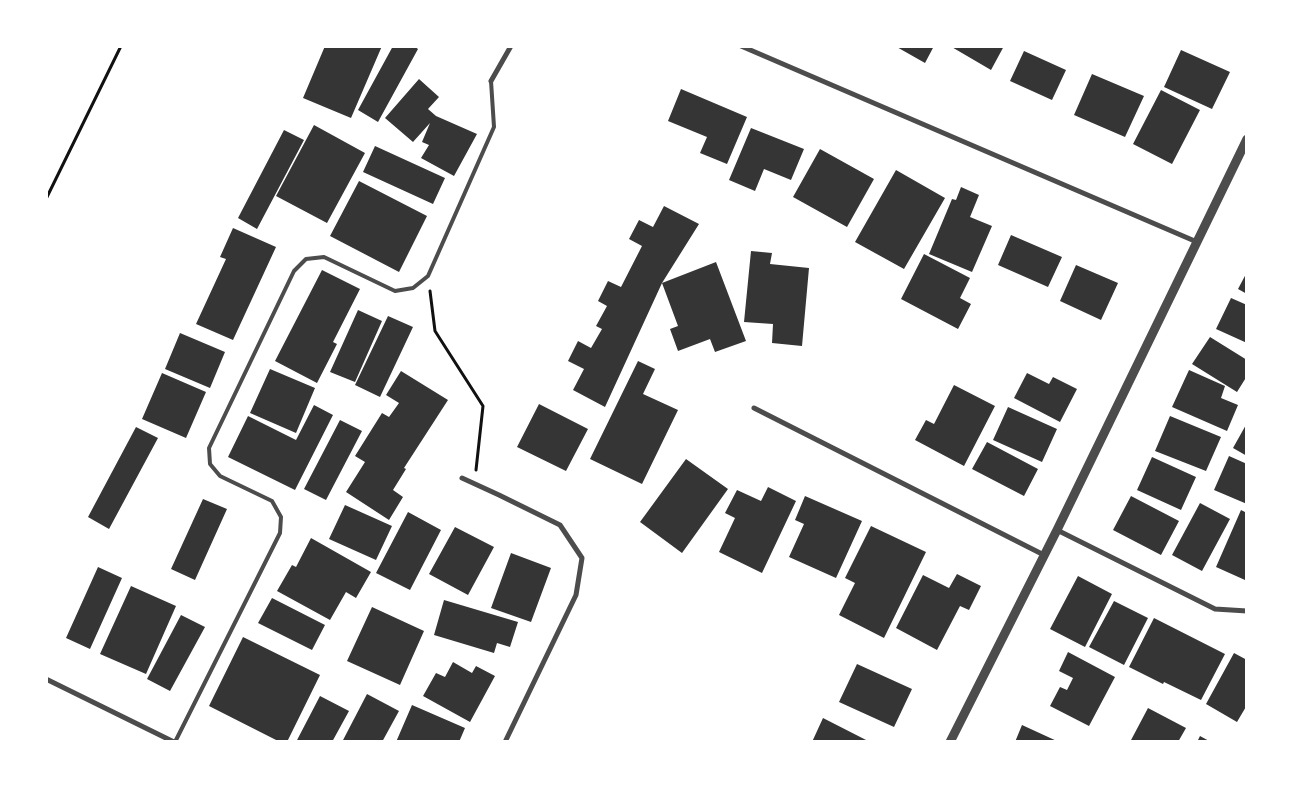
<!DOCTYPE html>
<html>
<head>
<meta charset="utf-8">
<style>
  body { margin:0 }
  #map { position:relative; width:1293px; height:788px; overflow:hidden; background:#fff; font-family:"Archivo Narrow",sans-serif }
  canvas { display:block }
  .frame { position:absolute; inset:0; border:48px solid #fff; pointer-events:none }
</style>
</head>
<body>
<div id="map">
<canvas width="1293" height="788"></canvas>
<div class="frame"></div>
</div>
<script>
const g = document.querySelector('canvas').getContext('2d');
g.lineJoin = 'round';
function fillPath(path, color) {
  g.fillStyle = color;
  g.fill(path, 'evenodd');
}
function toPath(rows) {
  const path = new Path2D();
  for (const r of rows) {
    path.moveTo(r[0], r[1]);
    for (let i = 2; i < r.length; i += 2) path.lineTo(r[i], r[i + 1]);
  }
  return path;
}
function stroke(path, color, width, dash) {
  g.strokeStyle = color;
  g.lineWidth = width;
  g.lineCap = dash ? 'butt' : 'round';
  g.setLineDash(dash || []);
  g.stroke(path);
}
fillPath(toPath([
  [325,46,382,46,351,118,303,98],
  [393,46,414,46,418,49,378,122,358,110],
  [895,46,934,46,925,63],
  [950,46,1004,46,991,70],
  [1181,50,1230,72,1212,109,1164,87],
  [1024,51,1066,70,1052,100,1010,81],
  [1092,74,1144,96,1125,137,1074,115],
  [419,79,439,97,428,109,436,116,477,134,454,176,421,158,429,145,422,142,430,123,413,142,385,118],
  [681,89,747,117,727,164,700,153,707,137,668,121],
  [1161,90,1200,110,1172,164,1133,144],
  [314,125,365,153,327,223,276,196],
  [751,128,804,149,791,180,764,169,755,191,729,180],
  [284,130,304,140,257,229,238,218],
  [375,146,445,178,433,204,363,172],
  [820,149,874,179,847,227,793,197],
  [896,170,945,198,904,269,855,242],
  [359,181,427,216,399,272,330,236],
  [961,187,979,195,970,217,992,226,972,272,929,254,952,199,956,200],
  [664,206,699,224,662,283,605,407,573,390,584,369,568,361,578,341,591,348,602,329,596,326,607,306,598,301,608,281,621,287,642,246,629,239,639,220,653,227],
  [233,228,276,247,233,340,196,324,226,259,220,257],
  [1011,235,1062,257,1048,287,998,265],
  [751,251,772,253,770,264,809,268,802,346,772,343,773,324,744,322],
  [924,254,970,278,960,298,971,304,958,329,901,299],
  [716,262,746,341,715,352,710,339,678,351,670,329,678,326,662,283],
  [1076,265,1118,283,1101,320,1060,301],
  [322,270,360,289,333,342,337,344,317,383,275,361],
  [1247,272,1247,294,1238,289],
  [1231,298,1247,305,1247,343,1216,329],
  [358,310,382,321,355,382,330,372],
  [388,316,413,327,380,397,355,385],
  [180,333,225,352,210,388,165,369],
  [1210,337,1247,360,1247,376,1237,392,1192,364],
  [638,361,655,369,643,394,678,410,642,484,590,459],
  [270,369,315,388,296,433,250,413],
  [1189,370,1225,386,1221,398,1238,405,1227,431,1172,407],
  [401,371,448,400,404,468,406,469,393,490,403,497,389,520,346,492,365,462,355,456,382,413,389,417,399,403,386,395],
  [162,373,206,392,186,438,142,419],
  [1027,373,1049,384,1053,377,1077,389,1060,422,1014,398],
  [954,385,995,406,964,466,915,440,926,420,934,424],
  [539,404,588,429,566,471,517,447],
  [314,405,333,415,295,490,228,457,248,416,296,440],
  [1008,407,1057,429,1042,462,993,440],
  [1170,416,1221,437,1206,471,1155,451],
  [340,420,362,431,326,500,304,489],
  [1247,423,1247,456,1233,448],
  [136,427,158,438,109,529,88,517],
  [987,442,1038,469,1024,496,972,469],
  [1229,456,1247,464,1247,504,1214,490],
  [1152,457,1196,477,1181,510,1137,490],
  [686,459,728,489,682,553,640,522],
  [768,487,796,501,762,573,719,552,735,518,725,513,737,490,761,501],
  [805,496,862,521,836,578,789,557,804,524,795,520],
  [1131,496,1179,521,1161,555,1113,530],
  [203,499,227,509,195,580,171,569],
  [1200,503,1230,519,1202,571,1172,555],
  [345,505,392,526,376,560,329,539],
  [1241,510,1247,513,1245,580,1216,567],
  [408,512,441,530,410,590,376,573],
  [871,526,926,552,884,638,839,615,855,583,845,578],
  [455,527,494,547,468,595,429,574],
  [311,538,371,572,356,598,346,592,330,620,277,591,292,565,296,567],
  [511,553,551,568,531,622,491,608],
  [98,567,122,578,90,649,66,638],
  [957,574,981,586,969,610,960,606,937,650,896,628,923,575,949,588],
  [1078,576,1112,594,1085,647,1050,629],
  [131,586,176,606,146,674,100,654],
  [272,598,325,625,312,650,258,623],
  [444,600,518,622,510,647,497,643,494,653,434,635],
  [1114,601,1148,618,1124,665,1089,647],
  [372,607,424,631,400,685,347,661],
  [181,615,205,627,170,691,147,679],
  [1154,618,1225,654,1201,700,1164,682,1163,684,1129,667],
  [243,637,320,675,287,742,280,742,209,706],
  [1068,652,1115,677,1089,726,1050,706,1060,687,1067,690,1073,678,1059,671],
  [1234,653,1247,660,1247,705,1237,722,1206,704],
  [453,662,472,673,476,666,495,676,470,722,423,696,436,673,445,677],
  [857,664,912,689,894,727,839,702],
  [367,694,399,711,382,742,342,742],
  [320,696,349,711,332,742,296,742],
  [412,705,465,728,459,742,396,742],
  [1148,708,1186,728,1178,742,1130,742],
  [823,718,870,742,812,742],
  [1022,725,1059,742,1015,742],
  [1200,736,1211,742,1197,742]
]), '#353535');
stroke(toPath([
  [46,199,121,46],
  [430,291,435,331,483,406,476,470]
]), '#111', 3);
stroke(toPath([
  [175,742,280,533,281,517,272,501,220,476,210,464,209,448,294,271,306,259,324,257,395,291,413,288,428,276,494,127,491,81]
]), '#4c4c4c', 4);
stroke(toPath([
  [741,46,1197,242],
  [491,81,511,46],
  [754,408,1044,555],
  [462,478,499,495,560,525,582,558,576,595,505,742],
  [1057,530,1215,609,1247,611],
  [46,679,174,742]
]), '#4c4c4c', 5);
stroke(toPath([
  [950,742,1057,530,1247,139]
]), '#4c4c4c', 9);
</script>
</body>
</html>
